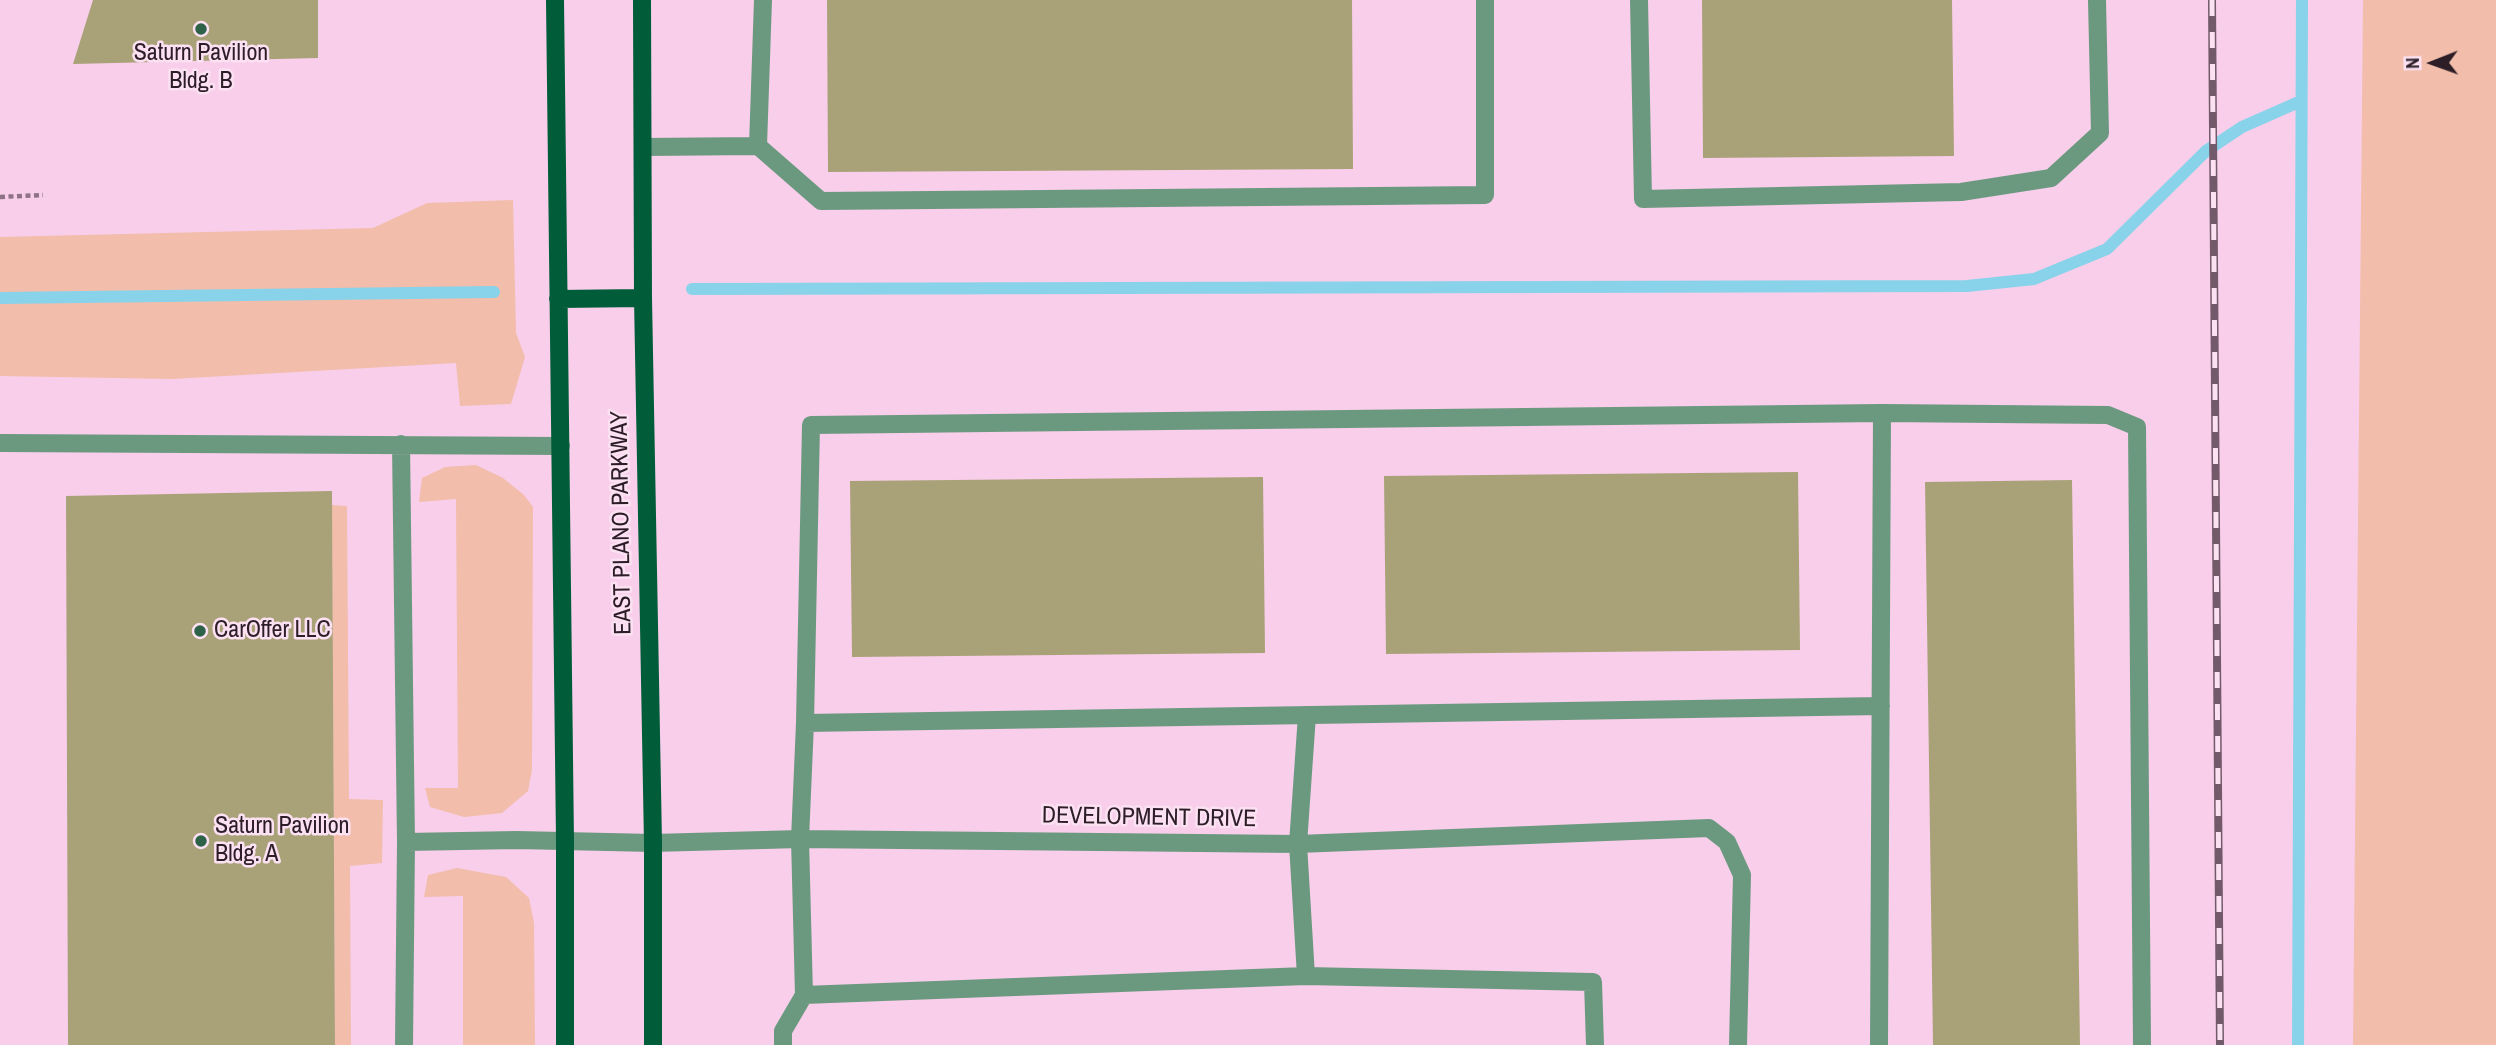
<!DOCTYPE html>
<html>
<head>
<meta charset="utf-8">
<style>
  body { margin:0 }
  #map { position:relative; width:2496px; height:1045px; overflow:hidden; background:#f8ceea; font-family:"Archivo Narrow",sans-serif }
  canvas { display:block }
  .north { position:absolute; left:2398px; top:28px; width:70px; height:70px; -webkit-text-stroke:5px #fbe1f2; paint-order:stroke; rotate:269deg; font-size:19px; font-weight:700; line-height:28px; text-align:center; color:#2c1d27 }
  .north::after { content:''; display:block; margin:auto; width:24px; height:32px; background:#2c1d27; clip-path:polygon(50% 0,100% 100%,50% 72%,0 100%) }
</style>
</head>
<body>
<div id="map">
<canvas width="2496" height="1045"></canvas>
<div class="north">N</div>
</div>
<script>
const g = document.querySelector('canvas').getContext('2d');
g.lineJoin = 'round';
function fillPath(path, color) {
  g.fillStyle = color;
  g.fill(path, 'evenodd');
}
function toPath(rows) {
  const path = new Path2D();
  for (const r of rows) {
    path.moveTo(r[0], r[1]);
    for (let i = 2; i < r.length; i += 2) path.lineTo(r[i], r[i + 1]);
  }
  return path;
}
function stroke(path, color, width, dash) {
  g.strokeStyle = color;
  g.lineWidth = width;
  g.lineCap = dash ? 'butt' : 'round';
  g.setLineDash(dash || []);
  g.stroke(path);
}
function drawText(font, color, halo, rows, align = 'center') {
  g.font = font + ' "Archivo Narrow",sans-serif';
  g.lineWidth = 5;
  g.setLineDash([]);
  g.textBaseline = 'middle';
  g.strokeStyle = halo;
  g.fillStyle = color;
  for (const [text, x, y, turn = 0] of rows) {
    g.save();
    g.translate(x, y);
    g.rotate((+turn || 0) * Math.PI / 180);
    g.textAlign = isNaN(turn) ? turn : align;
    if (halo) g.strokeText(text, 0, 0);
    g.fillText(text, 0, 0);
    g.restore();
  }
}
fillPath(toPath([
  [2363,0,2496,0,2496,1045,2353,1045],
  [513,200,516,333,525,357,511,404,460,406,456,363,172,379,0,376,0,237,373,228,427,203],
  [476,465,503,478,524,495,533,507,532,770,528,791,502,813,464,817,430,807,425,788,458,788,456,499,419,502,422,478,445,467],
  [332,505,347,506,349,799,383,800,382,863,350,866,351,1045,335,1045],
  [457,868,506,877,529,898,534,923,535,1045,463,1045,463,896,424,897,428,875]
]), '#f2bdab');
stroke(toPath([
  [692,289,1967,286,2034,279,2107,249,2206,151,2242,127,2301,101],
  [0,298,494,292],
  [2298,1045,2302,0]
]), '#88d3ea', 12);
fillPath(toPath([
  [93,0,318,0,318,58,73,64],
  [827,0,1352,0,1353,169,828,172],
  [1702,0,1952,0,1954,156,1703,158],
  [1798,472,1800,650,1386,654,1384,476],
  [1263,477,1265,653,852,657,850,481],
  [2072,480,2080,1045,1933,1045,1925,482],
  [332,491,335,1045,68,1045,66,496]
]), '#a9a278');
stroke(toPath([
  [0,197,43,195]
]), '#8e7285', 4.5, [5, 3.5]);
stroke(toPath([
  [1639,0,1643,199,1961,192,2051,178,2100,133,2097,0],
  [758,146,763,0],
  [643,147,758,146,821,201,1485,195,1485,0],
  [1882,413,2108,415,2137,427,2142,1045],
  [0,443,561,446],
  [401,444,406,842,404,1045],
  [1307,715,1298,844,1306,976,1593,982,1595,1045],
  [805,723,1881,706],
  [406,842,517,840,653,843,800,839,1298,844,1709,828,1727,842,1742,875,1738,1045],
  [804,995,1306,976],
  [783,1045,783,1031,804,995,800,839,805,723,811,425,1882,413,1879,1045]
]), '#6b997f', 18);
stroke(toPath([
  [555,0,565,840,565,1045],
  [642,0,643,298,653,843,653,1045],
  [558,299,643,298]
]), '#005c39', 18);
const rail = toPath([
  [2212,0,2220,1045]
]);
stroke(rail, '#725a6a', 8);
stroke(rail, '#fbe1f2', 5, [16]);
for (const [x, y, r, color] of [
  [201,29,7,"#2e6248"],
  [200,631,7,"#2e6248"],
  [201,841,7,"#2e6248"]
]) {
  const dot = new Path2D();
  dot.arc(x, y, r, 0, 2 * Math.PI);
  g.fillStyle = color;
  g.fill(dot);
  stroke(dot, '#fbe1f2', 2.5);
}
drawText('24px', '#2c1d27', '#fbe1f2', [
  ["Saturn Pavilion",201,54,"center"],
  ["Bldg. B",201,82,"center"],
  ["CarOffer LLC",214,631],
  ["Saturn Pavilion",215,827],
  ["Bldg. A",215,855]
], 'left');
drawText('24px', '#2c1d27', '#fbe1f2', [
  ["EAST PLANO PARKWAY",622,523,-91],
  ["DEVELOPMENT DRIVE",1149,818,1]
]);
</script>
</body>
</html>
